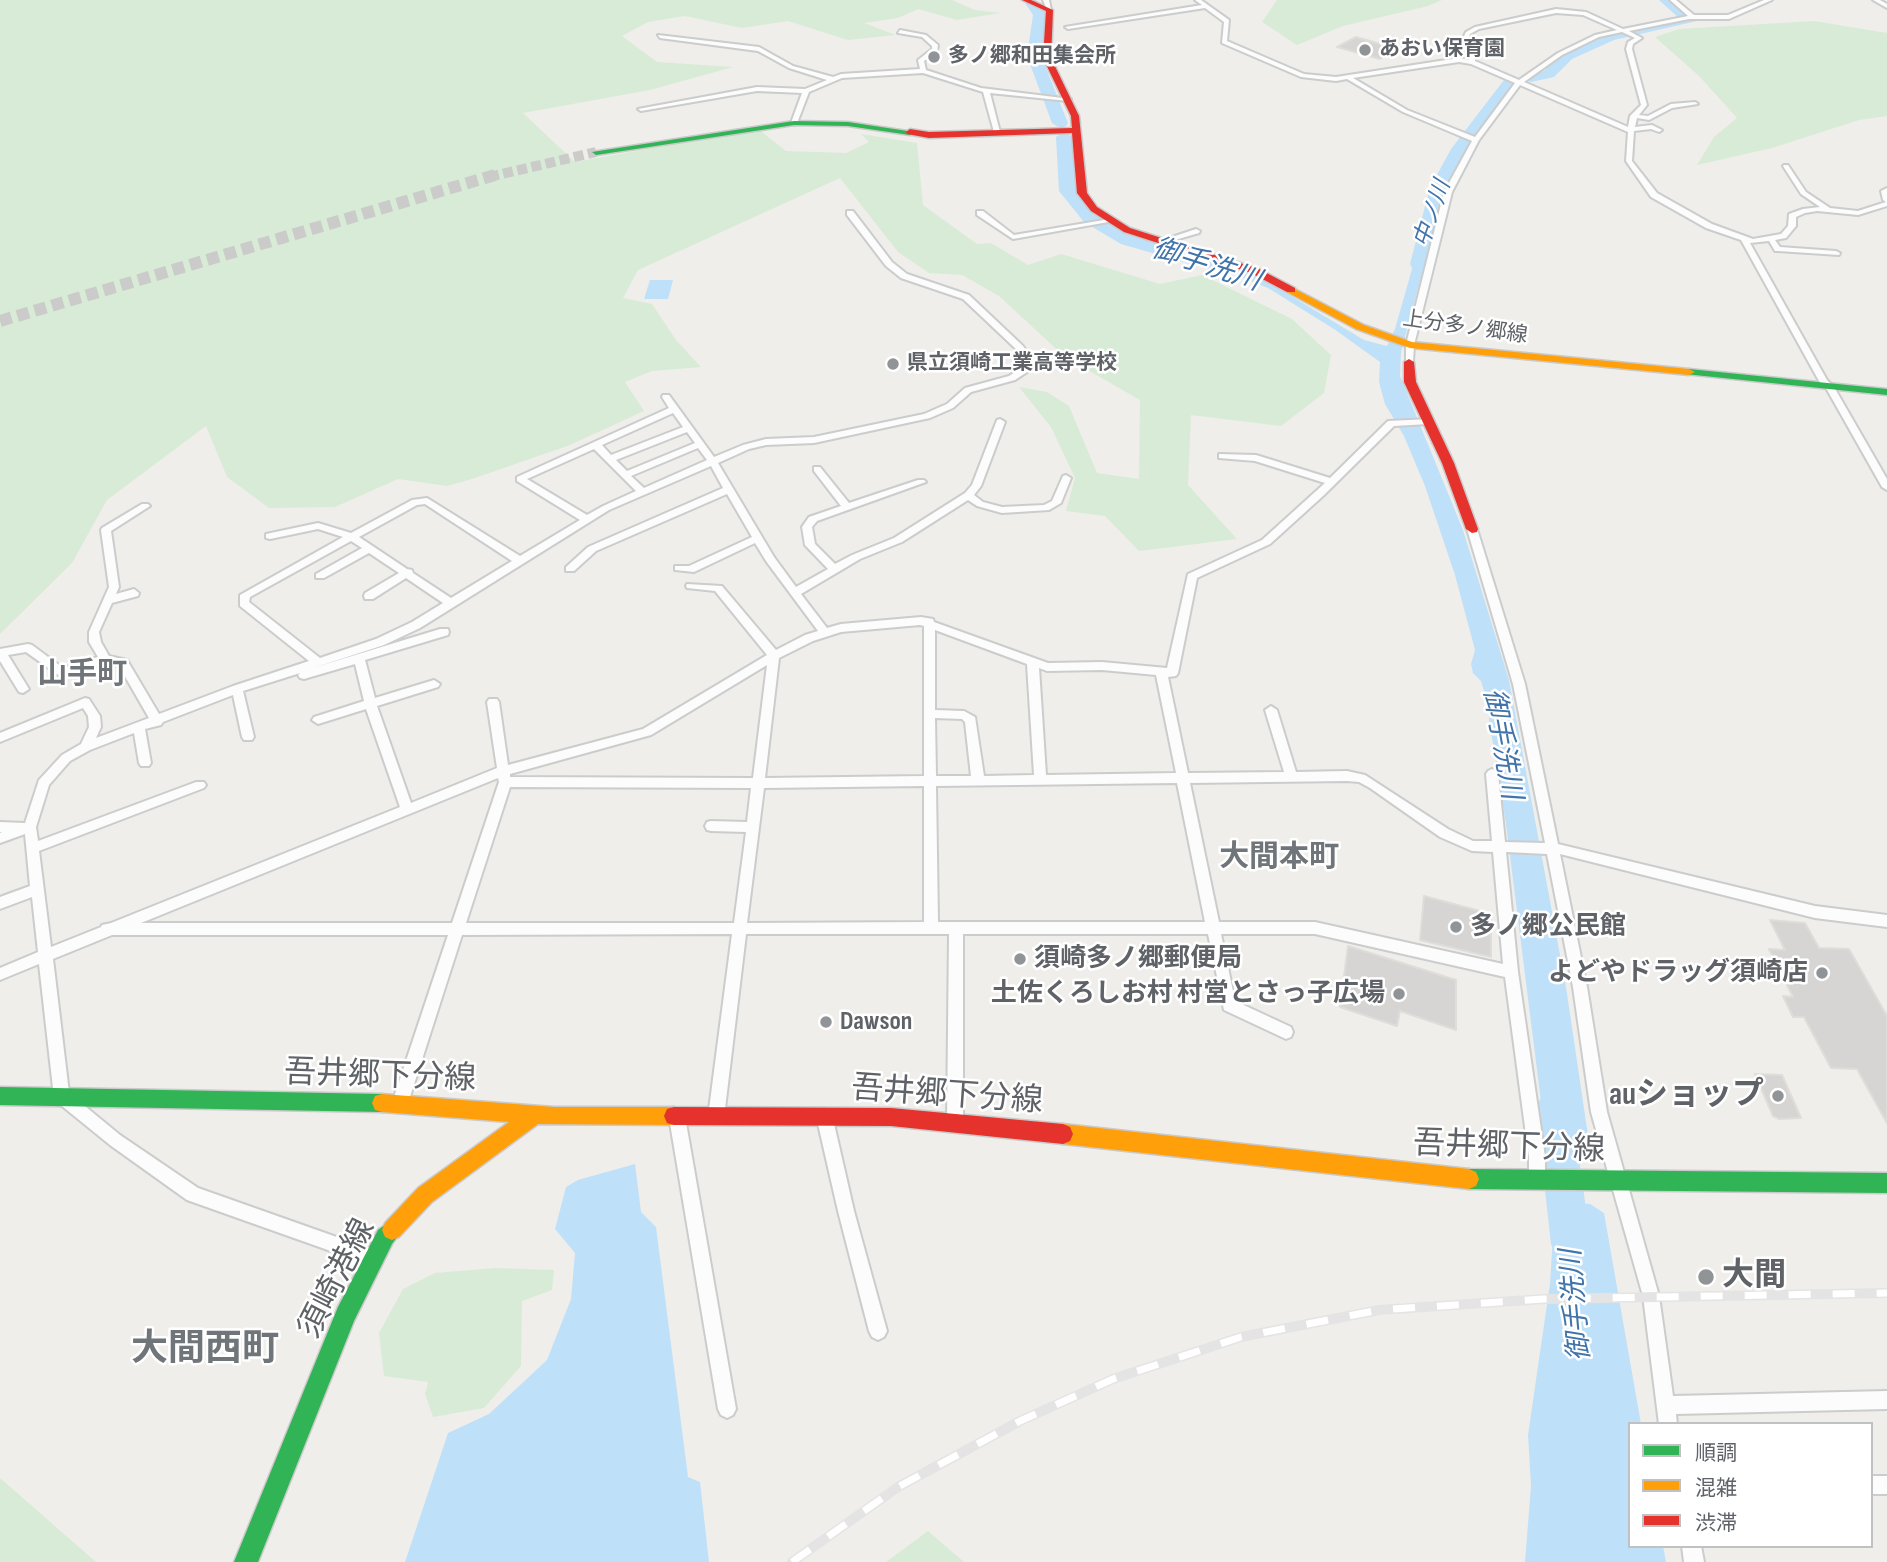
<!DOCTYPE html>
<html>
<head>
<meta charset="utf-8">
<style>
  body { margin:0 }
  #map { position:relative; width:1887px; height:1562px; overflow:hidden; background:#efeeea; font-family:"Sofia Sans Condensed","Noto Sans JP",sans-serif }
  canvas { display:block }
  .legend { position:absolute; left:1628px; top:1422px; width:245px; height:126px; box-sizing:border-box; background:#fff; border:2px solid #bfc1c3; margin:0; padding:9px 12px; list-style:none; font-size:21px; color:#5f6368 }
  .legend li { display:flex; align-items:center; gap:14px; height:35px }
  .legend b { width:35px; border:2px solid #bfc1c3 }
</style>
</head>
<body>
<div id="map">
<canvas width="1887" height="1562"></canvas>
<ul class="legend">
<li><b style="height:9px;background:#30b455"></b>順調</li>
<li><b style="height:9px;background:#ff9f0a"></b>混雑</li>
<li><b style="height:9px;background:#e5322d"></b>渋滞</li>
</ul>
</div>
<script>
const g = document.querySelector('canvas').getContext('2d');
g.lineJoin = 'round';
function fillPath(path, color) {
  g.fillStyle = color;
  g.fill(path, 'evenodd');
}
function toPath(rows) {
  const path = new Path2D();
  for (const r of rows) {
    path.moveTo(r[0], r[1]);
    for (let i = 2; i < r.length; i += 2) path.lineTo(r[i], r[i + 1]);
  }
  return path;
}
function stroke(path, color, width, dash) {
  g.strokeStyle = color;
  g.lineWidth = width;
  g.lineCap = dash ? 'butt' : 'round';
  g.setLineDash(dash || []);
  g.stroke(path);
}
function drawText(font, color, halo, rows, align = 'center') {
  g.font = font + ' "Sofia Sans Condensed","Noto Sans JP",sans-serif';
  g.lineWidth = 5;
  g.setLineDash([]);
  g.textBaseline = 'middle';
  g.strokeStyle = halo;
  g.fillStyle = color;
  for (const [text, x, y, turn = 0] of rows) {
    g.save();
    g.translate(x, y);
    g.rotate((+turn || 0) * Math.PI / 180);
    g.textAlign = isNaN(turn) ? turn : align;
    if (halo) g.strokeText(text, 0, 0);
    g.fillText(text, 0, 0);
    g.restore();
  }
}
fillPath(toPath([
  [0,0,952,0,975,10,1000,13,957,20,918,9,898,18,864,23,896,35,848,40,788,21,742,28,685,16,648,22,622,36,657,62,733,67,650,90,523,113,575,162,758,129,786,151,846,153,869,142,861,134,917,143,923,205,977,244,991,243,1028,265,1061,254,1160,284,1202,275,1292,319,1331,355,1324,393,1281,426,1191,415,1188,485,1237,539,1139,551,1105,516,1066,511,1075,478,1051,427,1019,387,1047,392,1069,406,1097,473,1139,479,1140,400,1065,357,999,296,962,275,929,273,898,252,840,178,638,270,623,298,652,304,676,340,701,367,652,371,625,382,644,411,570,445,472,479,447,486,398,479,335,507,269,508,227,477,206,426,107,500,72,563,0,634],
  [1277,0,1442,0,1428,6,1343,26,1297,45,1262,22],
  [1814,21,1887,33,1887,116,1859,120,1772,148,1697,165,1714,137,1737,118,1699,76,1655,37,1679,29],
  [495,1268,554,1270,552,1290,522,1301,521,1366,484,1408,433,1417,425,1394,428,1382,384,1376,379,1333,403,1289,435,1273],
  [0,1478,96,1562,0,1562],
  [928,1531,964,1562,886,1562]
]), '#d8ebd6');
fillPath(toPath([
  [1425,223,1435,225,1401,352,1400,376,1463,530,1509,680,1566,987,1590,1149,1547,1149,1506,824,1485,694,1481,681,1473,673,1471,664,1475,650,1455,575,1425,486,1404,436,1385,404,1379,382,1380,362,1334,329,1268,288,1241,277,1180,259,1185,254,1263,279,1364,340,1387,346,1395,329],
  [650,280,673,280,668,299,644,299],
  [635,1164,641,1212,656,1227,688,1477,700,1482,709,1562,405,1562,448,1433,489,1414,547,1360,571,1299,575,1253,555,1229,566,1187,578,1180],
  [1555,1203,1590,1204,1604,1213,1641,1424,1630,1424,1630,1546,1663,1546,1666,1562,1525,1562,1531,1486,1528,1435,1550,1284]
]), '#bfe0f9');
fillPath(toPath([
  [1023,0,1036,0,1047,15,1041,56,1068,123,1066,126,1060,128,1052,123,1027,56,1033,15,1023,0],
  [1659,0,1673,0,1697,21,1614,40,1572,59,1554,77,1531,82,1524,78,1544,71,1562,53,1605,34,1680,19,1659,0],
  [1509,79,1516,83,1465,153,1454,173,1447,191,1428,264,1426,268,1412,268,1410,264,1429,191,1438,173,1451,149,1504,80,1509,79],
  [1064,132,1072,137,1076,190,1096,214,1133,236,1229,263,1231,267,1229,271,1215,271,1121,244,1084,222,1059,191,1056,137,1064,132],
  [1554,1091,1567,1097,1572,1109,1591,1244,1585,1258,1571,1264,1557,1258,1551,1244,1536,1109,1541,1097,1554,1091]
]), '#bfe0f9');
const building = toPath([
  [1356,37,1398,49,1380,59,1337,47,1356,37],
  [1424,896,1491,914,1491,957,1420,940,1424,896],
  [1770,920,1805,923,1819,948,1849,949,1887,1016,1887,1123,1857,1069,1831,1068,1804,1017,1793,1017,1783,996,1793,997,1769,949,1785,950,1770,920],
  [1348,946,1456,980,1456,1030,1400,1011,1397,1026,1340,1007,1348,946],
  [1755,1074,1782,1075,1801,1118,1779,1119,1773,1116,1755,1074]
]);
fillPath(building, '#d6d5d3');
stroke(building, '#deddd9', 2);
stroke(toPath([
  [489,177,596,152]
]), '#cbcbca', 10, [10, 4.5]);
stroke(toPath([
  [0,321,495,175]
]), '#cbcbca', 12, [12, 6]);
const street = toPath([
  [1043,0,1049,0,1051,10,1047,10,1043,0],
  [1195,0,1201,0,1229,20,1227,41,1304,74,1336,77,1459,58,1469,60,1469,55,1460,44,1466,32,1475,27,1556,9,1586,12,1623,29,1688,16,1670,0,1676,0,1694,15,1728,15,1764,0,1772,0,1729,19,1689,19,1629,31,1642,38,1633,44,1632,49,1647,105,1639,115,1648,116,1671,104,1695,102,1698,104,1672,108,1649,120,1637,118,1635,127,1652,125,1662,130,1659,132,1651,129,1634,131,1632,161,1657,193,1712,224,1753,239,1781,234,1788,226,1789,214,1803,209,1820,207,1801,194,1783,166,1784,165,1788,165,1806,192,1830,208,1858,211,1886,202,1883,200,1881,191,1887,188,1887,206,1858,215,1817,211,1805,213,1796,217,1796,226,1786,238,1775,240,1780,247,1836,251,1840,253,1839,255,1778,251,1775,251,1769,241,1750,243,1827,380,1834,387,1887,479,1887,490,1882,487,1826,388,1819,381,1741,240,1706,228,1651,197,1626,161,1628,132,1520,85,1479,140,1452,192,1414,345,1413,362,1406,364,1406,345,1444,192,1472,141,1403,112,1347,79,1336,81,1301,77,1222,43,1224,22,1205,8,1068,29,1065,27,1202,5,1195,0],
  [1556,13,1583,15,1617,30,1595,35,1558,53,1519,80,1475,61,1475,55,1466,44,1470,34,1479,29,1556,13],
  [1622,32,1635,38,1628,42,1626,49,1641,105,1630,116,1628,127,1524,82,1562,55,1599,37,1622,32],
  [1459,62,1471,64,1515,83,1475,137,1407,110,1353,78,1459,62],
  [1873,0,1880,0,1887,4,1887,8,1873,0],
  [900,30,926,35,938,45,937,51,924,61,926,70,981,88,1071,99,1068,101,990,93,1000,132,997,134,994,132,983,92,923,73,842,78,809,92,797,123,794,125,791,123,802,93,757,91,641,111,638,109,757,87,805,89,827,80,789,68,758,51,660,38,658,35,759,47,793,66,833,77,841,74,920,69,918,60,932,49,932,46,922,37,898,33,900,30],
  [847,211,853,211,892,262,907,274,969,295,1023,346,1033,361,1030,370,1015,380,971,392,953,408,930,418,814,443,766,445,749,449,718,463,774,557,796,587,828,569,805,545,802,527,809,517,841,506,814,471,814,467,820,467,849,503,918,480,924,480,926,482,817,521,812,527,815,544,835,564,852,555,894,538,965,493,972,485,997,420,1000,419,1005,422,981,486,974,495,983,502,1002,507,1044,505,1052,501,1063,476,1066,475,1071,478,1061,503,1049,510,1002,513,977,506,968,500,902,542,860,559,801,594,827,628,841,624,921,617,933,619,934,622,1048,663,1102,662,1167,668,1188,574,1262,540,1325,483,1255,461,1219,458,1219,454,1256,455,1330,478,1388,421,1431,419,1433,421,1428,424,1394,426,1323,496,1270,544,1197,578,1178,673,1176,676,1168,677,1188,773,1284,772,1265,710,1271,706,1277,710,1296,772,1347,771,1365,775,1448,829,1473,841,1492,841,1486,774,1488,771,1492,769,1496,771,1498,774,1505,842,1545,843,1513,684,1467,529,1472,526,1477,529,1525,684,1558,844,1815,906,1887,915,1887,927,1815,918,1560,854,1587,987,1607,1112,1659,1296,1673,1396,1887,1391,1887,1409,1676,1414,1677,1424,1659,1424,1643,1296,1591,1112,1573,987,1547,854,1506,852,1518,972,1545,1157,1545,1178,1543,1184,1537,1186,1531,1184,1529,1178,1529,1157,1505,977,1315,934,1221,934,1235,1001,1291,1027,1293,1032,1291,1037,1286,1039,1224,1010,1208,934,963,934,963,1121,960,1126,955,1128,950,1126,947,1121,949,934,746,934,724,1117,721,1122,716,1124,711,1122,708,1117,732,934,462,935,408,1103,405,1108,400,1110,395,1108,392,1103,448,935,112,935,53,959,69,1093,120,1135,198,1188,379,1252,381,1258,379,1264,373,1266,187,1200,110,1145,57,1102,54,1097,39,964,0,980,0,968,38,952,32,897,0,909,0,897,30,886,25,834,0,843,0,833,2,832,0,832,0,822,25,823,39,780,62,755,81,744,89,727,88,716,83,708,0,742,0,733,85,698,89,699,100,716,101,727,96,738,149,718,119,666,105,663,61,677,26,652,8,655,29,689,23,693,19,692,0,661,0,649,28,644,32,645,63,668,98,657,89,642,89,632,109,587,101,530,102,528,142,504,148,504,150,506,111,531,119,587,116,594,134,589,139,593,138,596,112,603,99,632,101,642,109,656,127,660,159,714,233,686,309,661,240,606,240,595,343,537,318,529,270,539,266,538,266,534,318,523,351,533,412,500,427,498,520,556,580,520,517,481,517,477,669,408,662,397,663,395,669,395,714,457,743,445,766,439,814,437,924,414,947,404,965,388,1009,376,1023,367,1025,361,1017,350,963,299,901,278,886,266,847,215,847,211],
  [673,413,683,427,611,455,602,445,673,413],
  [687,432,695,443,627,471,616,460,687,432],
  [698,448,707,460,644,488,631,476,698,448],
  [594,449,636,491,603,506,587,515,527,479,594,449],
  [711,466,723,488,588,547,566,567,566,571,574,571,596,551,727,494,752,537,689,566,675,566,675,570,694,572,755,543,766,561,818,631,805,635,776,650,722,586,687,584,686,586,687,588,715,591,767,655,643,729,508,765,499,702,497,699,489,699,487,702,497,768,411,803,377,706,438,687,440,684,434,680,375,698,365,660,448,635,449,632,448,629,440,629,313,668,384,645,420,628,609,510,711,466],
  [425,504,512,561,451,598,413,573,412,570,407,569,359,537,417,505,425,504],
  [351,541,362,548,316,574,316,578,324,578,369,553,399,573,365,593,364,596,365,599,373,599,406,578,443,603,412,622,376,639,320,658,249,602,250,597,351,541],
  [920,625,924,626,924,776,765,778,779,658,813,641,841,632,920,625],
  [935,630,1027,664,1034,775,984,776,975,717,964,711,935,710,935,630],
  [355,664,364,701,314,717,312,720,318,724,366,709,400,807,111,923,102,925,101,927,51,947,39,851,204,788,206,785,204,782,196,782,38,841,36,827,49,785,70,761,90,750,134,733,139,763,141,766,149,766,151,763,145,729,161,725,163,722,233,695,242,737,244,740,252,740,254,737,243,691,300,673,298,675,300,678,304,679,355,664],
  [767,665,753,778,510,777,510,774,651,735,767,665],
  [1039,668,1047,671,1102,670,1156,675,1176,773,1046,775,1039,668],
  [935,718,962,719,965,722,971,776,936,776,935,718],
  [498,778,499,782,452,923,141,923,498,778],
  [1347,781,1359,782,1370,788,1440,837,1472,851,1493,852,1503,964,1315,922,1219,922,1190,783,1347,781],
  [1177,783,1205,922,938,922,936,786,1177,783],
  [924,786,924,922,747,923,764,788,924,786],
  [510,787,751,788,747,822,711,821,707,822,705,826,707,830,711,831,746,832,734,923,466,923,510,787],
  [977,211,983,211,1014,235,1110,219,1114,221,1013,239,977,215,977,211],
  [1196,229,1200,231,1199,233,1161,244,1157,242,1196,229],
  [824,1108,829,1110,832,1115,854,1211,887,1331,884,1337,878,1340,872,1337,869,1331,838,1211,816,1115,819,1110,824,1108],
  [677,1110,682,1112,685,1117,736,1409,733,1415,727,1418,721,1415,718,1409,669,1117,672,1112,677,1110],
  [1871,1476,1887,1476,1887,1494,1871,1494,1871,1476],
  [1682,1546,1701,1546,1704,1562,1684,1562,1682,1546]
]);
const fast = toPath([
  [794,121,848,122,914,132,910,135,848,126,794,125,596,155,592,152,794,121],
  [1689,369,1887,389,1887,395,1685,374,1683,372,1689,369],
  [0,1087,382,1094,389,1096,392,1103,389,1110,382,1112,0,1105,0,1087],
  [1469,1169,1887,1173,1887,1193,1469,1189,1462,1186,1459,1179,1462,1172,1469,1169],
  [392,1220,399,1223,402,1230,392,1244,354,1321,258,1562,234,1562,338,1307,378,1230,392,1220]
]);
const slow = toPath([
  [1291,287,1364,325,1412,342,1689,369,1695,372,1689,375,1410,348,1356,329,1287,292,1287,288,1291,287],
  [382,1094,554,1107,674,1107,681,1109,684,1116,681,1123,674,1125,538,1124,432,1202,399,1237,392,1240,385,1237,382,1230,385,1223,418,1188,509,1122,382,1112,375,1110,372,1103,375,1096,382,1094],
  [1063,1124,1469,1169,1476,1172,1479,1179,1476,1186,1469,1189,1063,1144,1056,1141,1053,1134,1056,1127,1063,1124]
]);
const jam = toPath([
  [1022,0,1031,0,1053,10,1051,58,1079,116,1087,193,1097,207,1130,228,1259,269,1295,288,1295,292,1287,292,1251,273,1124,232,1091,211,1077,193,1072,133,929,138,907,134,906,132,910,129,929,132,1072,128,1071,116,1043,58,1046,11,1022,0],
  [1409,359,1414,362,1416,382,1454,463,1478,529,1477,532,1472,533,1466,529,1442,463,1404,382,1404,362,1409,359],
  [674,1107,891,1108,1063,1124,1070,1127,1073,1134,1070,1141,1063,1144,891,1126,674,1125,667,1123,664,1116,667,1109,674,1107]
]);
stroke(street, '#cbcccc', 4);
stroke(fast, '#cacacb', 3);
stroke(slow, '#cacacb', 3);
stroke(jam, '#cacacb', 3);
fillPath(street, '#fdfcfc');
fillPath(fast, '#30b455');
fillPath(slow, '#ff9f0a');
fillPath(jam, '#e5322d');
const rail = toPath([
  [792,1562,898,1487,1020,1421,1113,1379,1241,1337,1379,1310,1544,1299,1887,1293]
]);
stroke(rail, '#e4e4e4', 10);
stroke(rail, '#fff', 7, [22]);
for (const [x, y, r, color] of [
  [1365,50,7,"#919496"],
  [934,57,7,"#919496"],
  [893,364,7,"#919496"],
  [1456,927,7,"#919496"],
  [1020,959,7,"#919496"],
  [1822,973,7,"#919496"],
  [1399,994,7,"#919496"],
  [826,1022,7,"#919496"],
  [1778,1096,7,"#919496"],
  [1706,1277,9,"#919496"]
]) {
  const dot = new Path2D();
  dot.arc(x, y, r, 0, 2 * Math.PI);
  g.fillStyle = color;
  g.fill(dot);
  stroke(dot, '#fff', 2.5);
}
drawText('bold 21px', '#5f6368', '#fff', [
  ["あおい保育園",1379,50],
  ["多ノ郷和田集会所",948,57],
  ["県立須崎工業高等学校",907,364]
], 'left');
drawText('21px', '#5f6368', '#fff', [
  ["上分多ノ郷線",1465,328,8]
]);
drawText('italic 23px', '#4174aa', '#fff', [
  ["中ノ川",1433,214,-71]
]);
drawText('bold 26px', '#5f6368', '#fff', [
  ["多ノ郷公民館",1470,927],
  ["須崎多ノ郷郵便局",1034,959],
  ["よどやドラッグ須崎店",1808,973,"right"],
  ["土佐くろしお村 村営とさっ子広場",1385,994,"right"],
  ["Dawson",840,1022]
], 'left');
drawText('italic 28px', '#4174aa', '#fff', [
  ["御手洗川",1206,266,18],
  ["御手洗川",1501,744,80],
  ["御手洗川",1577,1305,-95]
]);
drawText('bold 30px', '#70757a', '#fff', [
  ["山手町",82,675],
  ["大間本町",1279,858]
]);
drawText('32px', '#5f6368', '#fff', [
  ["吾井郷下分線",380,1077,2],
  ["吾井郷下分線",947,1096,4],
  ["吾井郷下分線",1509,1148,2],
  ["須崎港線",338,1279,-63]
]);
drawText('bold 32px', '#5f6368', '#fff', [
  ["auショップ",1764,1096],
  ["大間",1722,1277,"left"]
], 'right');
drawText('bold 37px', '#70757a', '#fff', [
  ["大間西町",205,1351]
]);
</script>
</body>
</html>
